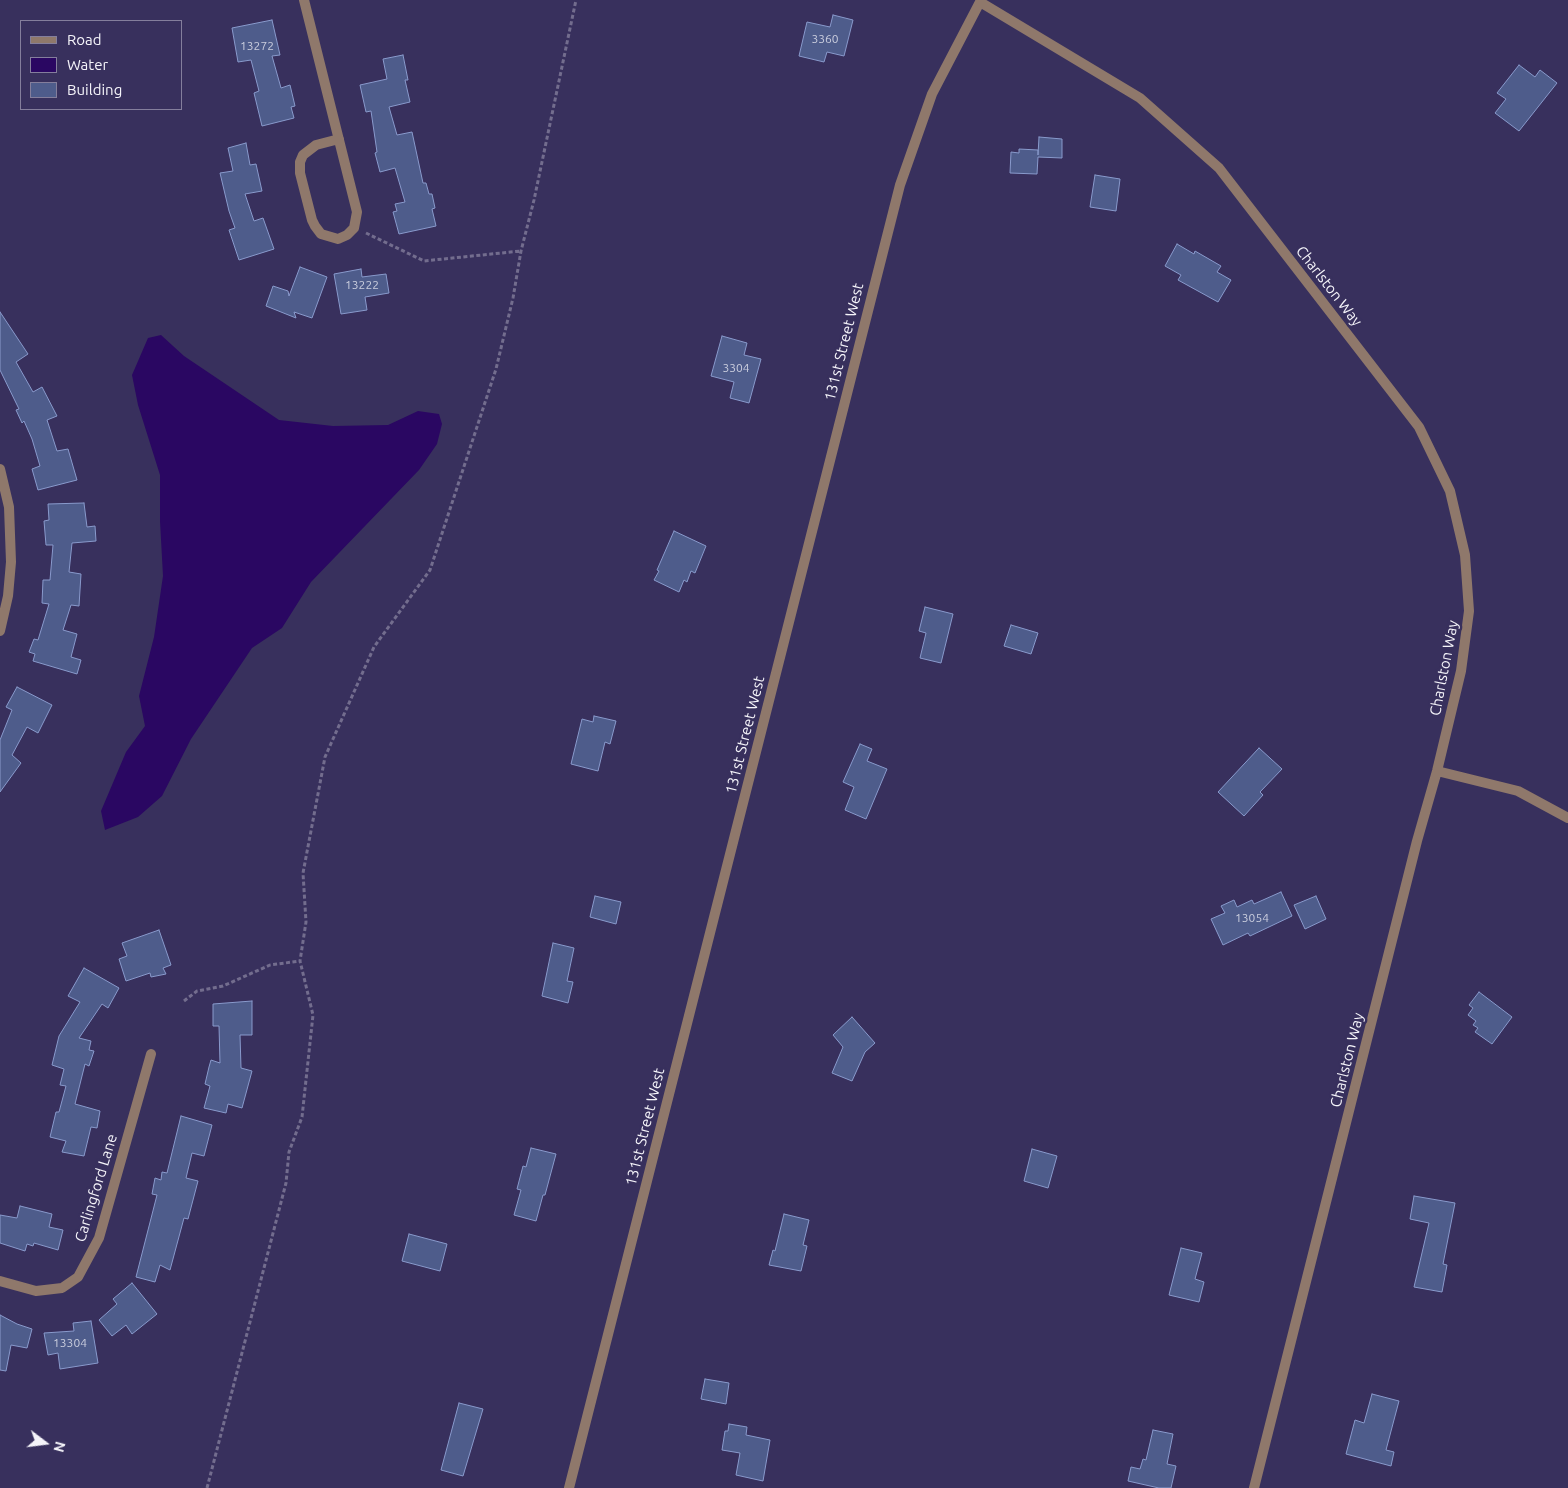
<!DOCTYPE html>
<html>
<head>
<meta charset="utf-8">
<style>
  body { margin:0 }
  #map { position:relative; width:1568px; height:1488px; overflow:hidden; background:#38305d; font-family:Ubuntu,sans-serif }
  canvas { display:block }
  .legend { position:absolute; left:20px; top:20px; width:162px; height:90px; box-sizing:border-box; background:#38305d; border:1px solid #847e9c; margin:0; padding:6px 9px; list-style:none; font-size:15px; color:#f5f4fa }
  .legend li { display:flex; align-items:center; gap:10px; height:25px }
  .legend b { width:25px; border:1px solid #847e9c }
  .north { position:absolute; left:20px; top:1418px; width:50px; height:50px; -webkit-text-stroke:4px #38305d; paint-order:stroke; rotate:105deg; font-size:14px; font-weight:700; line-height:20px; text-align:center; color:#f5f4fa }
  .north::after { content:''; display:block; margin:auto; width:18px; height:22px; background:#f5f4fa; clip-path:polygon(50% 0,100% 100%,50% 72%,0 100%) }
</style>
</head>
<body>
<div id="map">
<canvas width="1568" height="1488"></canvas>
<ul class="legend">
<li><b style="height:6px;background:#8f786b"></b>Road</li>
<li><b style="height:14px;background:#2a0762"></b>Water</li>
<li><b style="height:14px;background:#4e5c8b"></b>Building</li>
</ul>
<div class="north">N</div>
</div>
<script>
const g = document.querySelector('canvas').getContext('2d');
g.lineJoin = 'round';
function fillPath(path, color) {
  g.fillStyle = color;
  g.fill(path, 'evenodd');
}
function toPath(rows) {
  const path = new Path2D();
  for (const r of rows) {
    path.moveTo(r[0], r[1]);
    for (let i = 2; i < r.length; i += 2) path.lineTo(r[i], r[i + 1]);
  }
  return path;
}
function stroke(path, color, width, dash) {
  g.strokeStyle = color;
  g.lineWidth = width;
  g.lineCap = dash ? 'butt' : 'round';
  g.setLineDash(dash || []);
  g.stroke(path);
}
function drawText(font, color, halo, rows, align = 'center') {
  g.font = font + ' Ubuntu,sans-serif';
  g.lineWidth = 5;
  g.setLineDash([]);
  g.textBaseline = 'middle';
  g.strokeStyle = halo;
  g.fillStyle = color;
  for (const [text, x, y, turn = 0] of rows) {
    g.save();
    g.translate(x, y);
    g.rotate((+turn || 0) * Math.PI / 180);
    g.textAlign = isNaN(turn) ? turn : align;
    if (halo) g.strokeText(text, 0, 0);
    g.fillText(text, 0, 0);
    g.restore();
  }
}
fillPath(toPath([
  [161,335,184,356,279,420,333,426,388,425,418,411,439,414,442,424,437,444,419,470,311,582,282,628,252,648,191,739,162,796,138,817,105,830,101,811,126,752,145,726,139,696,154,637,163,576,160,521,160,475,138,405,132,375,148,338]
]), '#2a0762');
const building = toPath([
  [833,15,853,20,844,56,827,52,824,62,799,56,807,22,830,27,833,15],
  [272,20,280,55,272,56,281,88,290,85,295,106,291,107,294,118,262,126,254,93,259,91,251,60,238,62,232,28,272,20],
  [403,55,408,80,405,80,410,102,389,107,397,135,412,132,423,183,426,183,429,194,432,194,435,208,432,209,436,226,399,234,393,212,397,211,395,204,405,202,395,168,380,172,375,153,377,152,371,111,366,112,360,85,387,79,383,59,403,55],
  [1519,65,1535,77,1540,70,1557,83,1519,131,1495,113,1506,99,1497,93,1519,65],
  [1039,137,1062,139,1062,158,1038,157,1037,174,1010,173,1011,152,1019,153,1019,149,1038,150,1038,155,1039,137],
  [246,143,250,165,256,164,262,191,245,194,254,221,263,218,274,249,239,260,229,230,235,228,229,211,220,173,233,171,228,148,246,143],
  [1095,175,1120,179,1116,211,1090,207,1095,175],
  [1177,244,1194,254,1195,251,1221,266,1217,272,1231,280,1218,302,1178,280,1181,275,1165,266,1177,244],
  [300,267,327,277,312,318,294,312,296,318,266,306,273,286,288,291,289,296,300,267],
  [361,269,362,277,386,274,389,293,365,297,367,310,341,314,334,274,361,269],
  [0,312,28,354,16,362,33,392,42,387,57,416,47,420,57,451,68,449,77,480,38,490,32,469,40,466,32,439,24,421,22,423,16,410,19,409,0,370,0,312],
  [722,336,747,343,744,355,761,359,749,403,730,398,734,382,711,376,722,336],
  [84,503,87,527,95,526,96,541,72,543,69,572,81,574,79,606,71,605,63,630,77,634,71,657,81,660,77,674,33,661,35,654,29,652,34,639,38,640,49,604,42,603,43,580,50,580,53,545,46,545,44,521,49,520,48,504,84,503],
  [674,531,706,546,695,573,691,571,687,582,684,580,679,592,654,580,659,571,657,570,674,531],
  [925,607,953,614,941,663,920,658,926,633,919,631,925,607],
  [1011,625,1038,633,1031,654,1004,646,1011,625],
  [17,687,52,705,38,733,27,727,12,755,21,763,0,792,0,740,12,710,6,707,17,687],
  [594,716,616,721,610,744,605,742,598,771,571,764,582,719,593,722,594,716],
  [860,744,872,749,867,761,887,769,866,819,845,810,854,787,843,782,860,744],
  [1259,748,1282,769,1260,792,1263,795,1244,816,1218,792,1259,748],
  [1281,892,1292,916,1250,936,1248,933,1223,945,1211,919,1225,913,1221,906,1234,900,1237,907,1252,900,1254,904,1281,892],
  [595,896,621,902,616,924,590,917,595,896],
  [1316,896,1326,919,1305,929,1294,905,1316,896],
  [159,930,171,965,163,968,166,974,151,977,150,973,126,981,119,959,127,956,122,943,159,930],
  [553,943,574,948,567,981,573,982,568,1003,542,996,553,943],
  [84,968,119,988,108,1008,102,1004,79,1038,91,1041,89,1050,94,1051,89,1066,85,1064,75,1104,100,1111,97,1128,91,1127,84,1156,62,1152,66,1141,50,1137,56,1112,59,1112,66,1086,60,1085,64,1069,52,1065,59,1036,80,1002,68,996,84,968],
  [1479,992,1512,1017,1492,1044,1475,1032,1478,1028,1473,1025,1476,1021,1468,1015,1473,1008,1469,1005,1479,992],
  [252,1001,252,1035,240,1035,241,1068,252,1071,242,1108,228,1104,226,1113,204,1108,210,1086,205,1084,209,1067,211,1060,220,1063,219,1026,213,1026,213,1004,252,1001],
  [852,1017,875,1043,865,1052,852,1081,832,1073,843,1047,833,1035,852,1017],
  [181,1116,212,1125,204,1156,192,1153,186,1178,198,1181,188,1219,184,1218,170,1270,160,1265,155,1282,136,1277,157,1195,152,1194,155,1178,161,1180,162,1172,167,1173,181,1116],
  [531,1148,556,1154,545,1195,543,1195,536,1221,514,1215,521,1190,517,1189,523,1166,526,1167,531,1148],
  [1032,1149,1057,1156,1048,1188,1024,1181,1032,1149],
  [1414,1196,1455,1203,1443,1264,1447,1265,1442,1292,1414,1287,1429,1223,1410,1219,1414,1196],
  [20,1206,52,1214,49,1227,63,1230,58,1250,34,1243,33,1246,27,1244,25,1251,0,1243,0,1215,17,1218,20,1206],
  [784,1214,809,1220,803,1245,807,1246,801,1271,769,1265,773,1250,775,1251,784,1214],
  [409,1234,447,1244,440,1271,402,1261,409,1234],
  [1181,1248,1202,1253,1195,1279,1204,1282,1199,1302,1169,1295,1181,1248],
  [132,1283,157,1314,132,1334,126,1325,112,1336,99,1320,117,1304,113,1299,132,1283],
  [0,1315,17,1324,32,1329,27,1348,11,1345,6,1371,0,1370,0,1315],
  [91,1321,98,1363,60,1369,58,1353,48,1355,44,1333,74,1331,73,1323,91,1321],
  [705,1379,729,1383,726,1404,701,1399,705,1379],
  [1372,1394,1399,1401,1386,1450,1394,1452,1391,1466,1346,1454,1355,1420,1364,1423,1372,1394],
  [459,1403,483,1409,463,1476,441,1470,459,1403],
  [729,1424,747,1427,746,1435,770,1440,763,1481,736,1475,740,1453,722,1450,725,1431,728,1431,729,1424],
  [1153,1430,1173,1434,1167,1464,1176,1466,1171,1488,1159,1488,1128,1481,1131,1467,1140,1469,1143,1459,1146,1460,1153,1430]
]);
fillPath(building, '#4e5c8b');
stroke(building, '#899acc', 1);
stroke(toPath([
  [366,233,424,261,521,251],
  [184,1001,197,991,223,986,270,965,300,961],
  [207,1488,286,1183,289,1152,302,1117,313,1015,300,961,306,922,303,873,325,757,374,647,430,570,496,369,513,298,521,251,534,200,576,0]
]), '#736d8e', 3, [4, 2.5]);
stroke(toPath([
  [304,0,357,212,354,228,347,235,338,239,321,234,315,226,312,220,300,173,300,162,303,155,316,145,339,139],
  [980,2,1140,98,1219,168,1419,427,1450,491,1465,555,1469,611,1461,671,1437,771,1417,841,1254,1488],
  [0,469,9,507,11,562,8,596,0,631],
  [1437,771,1518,791,1568,818],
  [0,1281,36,1291,62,1288,78,1277,99,1238,151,1054],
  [569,1488,900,185,932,94,981,0]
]), '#8f786b', 10);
drawText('12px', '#cbcede', null, [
  ["3360",825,39],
  ["13272",257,46],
  ["13222",362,285],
  ["3304",736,368],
  ["13054",1252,918],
  ["13304",70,1343]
]);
drawText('15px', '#f5f4fa', '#38305d', [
  ["Charlston Way",1329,286,52],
  ["131st Street West",844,342,-76],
  ["Charlston Way",1444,668,-79],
  ["131st Street West",745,735,-76],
  ["Charlston Way",1347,1060,-76],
  ["131st Street West",645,1127,-76],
  ["Carlingford Lane",96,1188,-73]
]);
</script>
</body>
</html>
